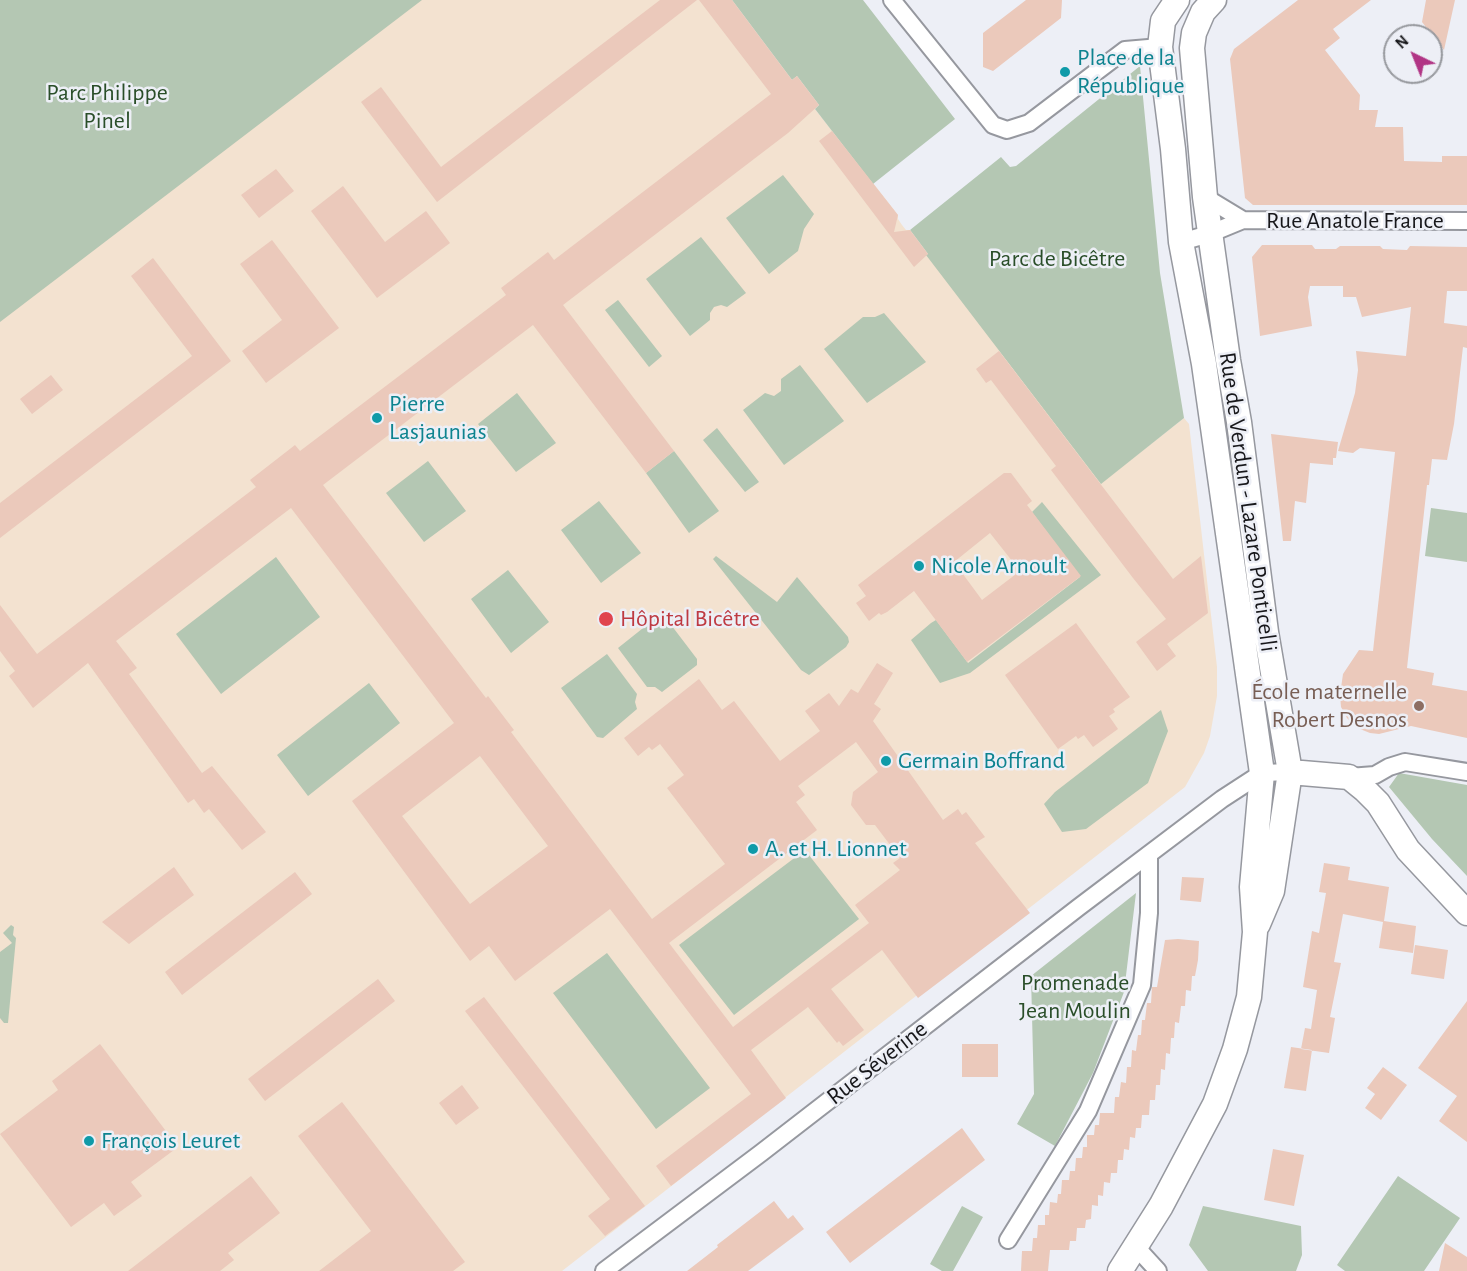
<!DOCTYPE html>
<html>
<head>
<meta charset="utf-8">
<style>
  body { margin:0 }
  #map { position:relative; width:1467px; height:1271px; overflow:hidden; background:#edeff6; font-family:"Alegreya Sans",sans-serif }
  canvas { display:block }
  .north { position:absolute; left:1383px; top:24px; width:60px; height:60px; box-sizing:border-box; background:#edeff6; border:2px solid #97999e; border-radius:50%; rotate:317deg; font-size:16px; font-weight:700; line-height:24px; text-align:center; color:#17171a }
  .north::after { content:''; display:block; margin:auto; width:21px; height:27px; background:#b13585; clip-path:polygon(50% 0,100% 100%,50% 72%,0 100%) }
</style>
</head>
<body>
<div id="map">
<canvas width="1467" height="1271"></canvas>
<div class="north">N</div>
</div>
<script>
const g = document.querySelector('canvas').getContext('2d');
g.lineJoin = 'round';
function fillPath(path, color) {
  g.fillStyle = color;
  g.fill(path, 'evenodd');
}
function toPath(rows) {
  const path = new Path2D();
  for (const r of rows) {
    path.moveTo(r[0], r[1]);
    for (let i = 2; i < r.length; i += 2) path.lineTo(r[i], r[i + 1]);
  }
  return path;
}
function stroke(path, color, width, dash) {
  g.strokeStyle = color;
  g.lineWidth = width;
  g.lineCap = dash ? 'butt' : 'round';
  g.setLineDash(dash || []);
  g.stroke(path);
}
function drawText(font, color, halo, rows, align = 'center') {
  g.font = font + ' "Alegreya Sans",sans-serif';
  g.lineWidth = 5;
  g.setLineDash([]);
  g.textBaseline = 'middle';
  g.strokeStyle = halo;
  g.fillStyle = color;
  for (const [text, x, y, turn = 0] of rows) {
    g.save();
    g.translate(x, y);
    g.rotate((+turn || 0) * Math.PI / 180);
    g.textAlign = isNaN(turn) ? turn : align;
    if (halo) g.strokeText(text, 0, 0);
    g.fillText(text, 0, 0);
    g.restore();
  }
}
fillPath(toPath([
  [0,0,732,0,792,80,797,76,819,105,815,109,898,215,898,219,902,225,906,230,910,230,1101,483,1184,418,1189,424,1217,667,1217,696,1210,736,1204,753,1185,787,562,1271,0,1271]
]), '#f3e2d0');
fillPath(toPath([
  [0,0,422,0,0,322],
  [732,0,863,0,955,119,873,184,815,109,819,105,797,76,792,80],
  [1140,66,1160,273,1184,418,1101,484,926,255,928,254,910,230,1001,157,1010,167,1016,166],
  [783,175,814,214,804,229,798,251,769,274,726,218],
  [701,237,746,293,727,307,721,305,714,307,710,313,710,320,690,336,646,279],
  [618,300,662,356,649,367,605,310],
  [884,313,926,362,867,403,824,349,863,317,875,317],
  [800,365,844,421,784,465,743,410,765,393,774,396,781,391,781,379],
  [517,393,556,443,516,472,478,424],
  [717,428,759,482,745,492,703,440],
  [674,451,719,511,689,533,646,473],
  [428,461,466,511,424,542,386,493],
  [599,501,641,553,601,583,561,530],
  [1042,502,1101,575,970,673,940,683,911,640,931,623,936,620,968,663,1080,577,1032,512],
  [1431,508,1467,513,1467,562,1425,556],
  [716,556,777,602,797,577,848,637,849,642,846,647,809,675,801,670,713,559],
  [276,557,320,617,221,694,176,634],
  [508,570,549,622,511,653,471,599],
  [662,613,697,659,697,665,662,692,655,687,647,687,618,648],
  [607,654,637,694,635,702,637,709,603,738,597,737,561,688],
  [369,683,400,723,308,796,277,755],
  [1161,710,1168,731,1148,783,1086,829,1062,832,1044,804,1055,792],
  [1399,773,1467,785,1467,876,1432,839,1389,787],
  [805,850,859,919,734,1015,679,945],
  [1136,893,1124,992,1093,1073,1055,1146,1017,1124,1034,1094,1031,976],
  [11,925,14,927,13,935,16,938,8,1023,4,1023,0,1018,0,952,12,943,3,933],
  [607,953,710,1088,656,1129,553,993],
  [1398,1176,1460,1218,1424,1271,1345,1271,1337,1265],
  [962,1206,983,1217,953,1271,942,1271,930,1264],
  [1203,1206,1301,1226,1302,1255,1296,1271,1208,1271,1189,1245]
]), '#b4c7b3');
fillPath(toPath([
  [660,0,697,0,437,202,361,102,381,87,441,167],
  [699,0,732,0,792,80,797,76,819,105,788,133,563,305,674,451,646,473,533,325,323,485,486,698,488,696,514,730,511,732,652,919,725,864,667,788,684,775,660,744,652,750,649,747,638,756,624,738,699,679,722,710,734,701,780,761,820,731,805,711,829,693,839,706,851,689,858,693,877,663,893,673,874,704,881,709,873,721,943,820,958,809,962,815,966,812,985,837,975,843,1030,913,918,998,882,950,831,989,864,1030,843,1046,839,1041,837,1043,808,1007,751,1050,786,1098,671,1186,656,1166,751,1094,610,909,515,981,489,946,470,961,352,801,454,723,291,508,116,641,137,668,129,674,202,773,212,766,266,832,242,850,209,809,204,813,194,799,188,803,88,663,33,708,9,676,15,671,0,651,0,605,37,654,256,487,250,480,295,445,300,451,506,295,501,288,548,252,554,260,771,94],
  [856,742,878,772,853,792,851,805,866,825,875,825,900,858,893,863,900,870,855,905,869,923,733,1027,669,943,817,830,796,802,805,795,798,786],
  [480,756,548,846,470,904,402,816],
  [1026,0,1062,0,1061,18,993,71,983,67,983,33],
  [1298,0,1371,0,1333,29,1340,38,1325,50,1360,95,1359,110,1378,110,1375,127,1403,127,1404,161,1442,162,1442,156,1467,156,1467,205,1253,205,1245,198,1230,59,1234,49],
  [1426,0,1455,0,1444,50,1422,22],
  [832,131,898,215,894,232,910,230,928,254,914,267,819,141],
  [276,169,294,191,259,218,241,195],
  [343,186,385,242,426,211,450,243,377,298,311,211],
  [272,240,339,328,266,383,242,351,282,320,240,264],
  [1262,245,1312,245,1315,249,1336,249,1340,246,1380,246,1383,249,1407,250,1410,246,1467,247,1467,291,1447,291,1444,323,1467,326,1467,348,1463,347,1454,424,1447,460,1432,459,1429,485,1427,485,1407,668,1434,673,1432,685,1467,691,1467,738,1411,726,1379,734,1370,733,1355,727,1347,718,1341,707,1340,695,1343,674,1359,650,1373,651,1395,452,1360,448,1353,453,1338,451,1355,393,1358,370,1356,351,1406,356,1411,307,1362,317,1356,297,1343,297,1343,286,1310,286,1308,297,1312,326,1260,336,1252,257],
  [153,258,231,361,0,538,0,503,192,356,131,276],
  [999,351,1173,579,1201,556,1208,613,1167,644,1176,656,1157,671,1136,642,1166,619,1133,578,1051,470,1056,466,991,380,986,383,976,369],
  [51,375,63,390,32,414,20,399],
  [1271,434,1338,442,1336,458,1333,458,1333,465,1310,463,1306,503,1295,501,1291,541,1283,541],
  [1004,473,1011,473,1032,501,1027,505,1081,576,967,662,914,591,887,612,881,615,879,613,869,621,856,603,866,596,858,585],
  [990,533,1020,571,982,600,954,562],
  [1076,623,1130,697,1113,709,1115,712,1109,716,1118,729,1093,747,1084,735,1078,739,1076,736,1058,749,1005,675],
  [1324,863,1350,867,1348,880,1389,887,1384,921,1416,926,1413,953,1379,948,1383,922,1343,914,1334,962,1341,963,1330,1017,1335,1018,1329,1053,1301,1049,1305,1028,1311,1029,1317,990,1303,987,1312,931,1319,933,1326,893,1319,892],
  [174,867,194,895,163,918,129,944,102,922],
  [295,872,312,894,182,995,165,972],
  [1182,877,1204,878,1201,902,1180,900],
  [1178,939,1199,941,1198,960,1195,976,1192,976,1191,991,1186,990,1185,1006,1181,1006,1179,1023,1175,1022,1174,1038,1171,1038,1170,1054,1166,1053,1165,1070,1161,1069,1160,1085,1156,1085,1155,1100,1150,1100,1149,1115,1142,1115,1141,1128,1136,1128,1135,1138,1130,1137,1129,1150,1124,1149,1123,1160,1118,1160,1117,1173,1111,1173,1110,1183,1104,1182,1103,1196,1098,1195,1098,1206,1092,1205,1091,1219,1086,1220,1085,1228,1077,1228,1076,1241,1070,1241,1069,1250,1050,1250,1048,1271,1021,1271,1022,1251,1032,1251,1033,1238,1037,1238,1038,1225,1045,1225,1045,1215,1049,1215,1050,1202,1057,1203,1058,1194,1061,1194,1062,1180,1069,1180,1070,1171,1075,1171,1076,1158,1082,1158,1083,1147,1087,1147,1087,1135,1094,1135,1095,1125,1099,1125,1100,1113,1114,1113,1115,1097,1119,1097,1121,1082,1126,1083,1127,1067,1131,1067,1132,1050,1136,1051,1138,1035,1141,1035,1142,1020,1145,1020,1147,1003,1151,1003,1152,987,1157,987,1165,940],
  [1415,945,1448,950,1444,979,1411,974],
  [378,979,395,1001,265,1101,248,1079],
  [484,997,645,1206,605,1236,588,1216,610,1199,465,1011],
  [1467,1001,1467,1142,1439,1121,1457,1096,1418,1068],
  [100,1044,178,1147,131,1182,142,1196,114,1216,104,1203,71,1227,0,1134,58,1090,52,1081],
  [962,1044,998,1044,998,1077,962,1077],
  [1291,1047,1312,1050,1306,1091,1284,1088],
  [1383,1067,1407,1085,1381,1120,1365,1108,1375,1094,1367,1088],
  [462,1085,479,1108,456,1125,439,1103],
  [342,1102,465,1262,453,1271,319,1271,371,1231,298,1136],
  [962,1128,985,1160,850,1263,826,1232],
  [1273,1149,1304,1155,1294,1206,1264,1200],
  [251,1176,280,1213,228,1253,234,1260,220,1271,128,1271],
  [774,1201,788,1219,793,1215,804,1229,748,1271,687,1271,718,1247,717,1245],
  [1445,1243,1467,1257,1467,1271,1439,1271]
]), '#ebc9bb');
const street = toPath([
  [892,0,993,125,1007,130,1029,123,1125,50,1160,47],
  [1205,197,1243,220,1467,221],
  [1181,242,1209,234,1243,220],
  [1349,777,1375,775,1389,767,1405,762,1467,772],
  [1008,1240,1088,1111,1142,985,1149,913,1149,854],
  [1136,1247,1158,1271],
  [604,1271,761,1153,1079,907,1222,799,1262,773,1290,772]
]);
const secondary = toPath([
  [1214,0,1203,12,1194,33,1192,48,1205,197,1228,360,1239,422,1266,632,1290,772,1272,891,1258,924],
  [1290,772,1349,777,1365,790,1378,803,1408,850,1467,913],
  [1120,1271,1161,1206,1215,1104,1235,1049,1249,997,1255,932,1252,887,1262,773,1204,364,1181,242,1173,149,1160,47,1163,21,1177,0]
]);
stroke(street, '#96989f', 20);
stroke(secondary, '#96989f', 27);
stroke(street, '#fff', 16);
stroke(secondary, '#fff', 24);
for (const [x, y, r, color] of [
  [1065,72,6,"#0f9aa8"],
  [377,418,6,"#0f9aa8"],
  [919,566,6,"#0f9aa8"],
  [606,619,8,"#e0444e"],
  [1419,706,6,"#8d6e63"],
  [886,761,6,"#0f9aa8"],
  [753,849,6,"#0f9aa8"],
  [89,1141,6,"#0f9aa8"]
]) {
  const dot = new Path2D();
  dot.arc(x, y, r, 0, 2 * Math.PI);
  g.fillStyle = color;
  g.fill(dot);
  stroke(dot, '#edeff6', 2);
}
drawText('24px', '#0d838f', '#edeff6', [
  ["Place de la",1077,58],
  ["République",1077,86],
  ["Pierre",389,404],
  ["Lasjaunias",389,432],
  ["Nicole Arnoult",931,566],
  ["Germain Boffrand",898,761],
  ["A. et H. Lionnet",765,849],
  ["François Leuret",101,1141]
], 'left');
drawText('24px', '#2a4e29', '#edeff6', [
  ["Parc Philippe",107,93],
  ["Pinel",107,121],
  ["Parc de Bicêtre",1057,259],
  ["Promenade",1075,983],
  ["Jean Moulin",1075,1011]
]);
drawText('24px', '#17171a', '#edeff6', [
  ["Rue Anatole France",1355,221],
  ["Rue de Verdun - Lazare Ponticelli",1248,502,82],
  ["Rue Séverine",877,1063,-38]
]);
drawText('24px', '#be3a42', '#edeff6', [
  ["Hôpital Bicêtre",620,619]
], 'left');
drawText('24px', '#785e54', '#edeff6', [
  ["École maternelle",1407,692],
  ["Robert Desnos",1407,720]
], 'right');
</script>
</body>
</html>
